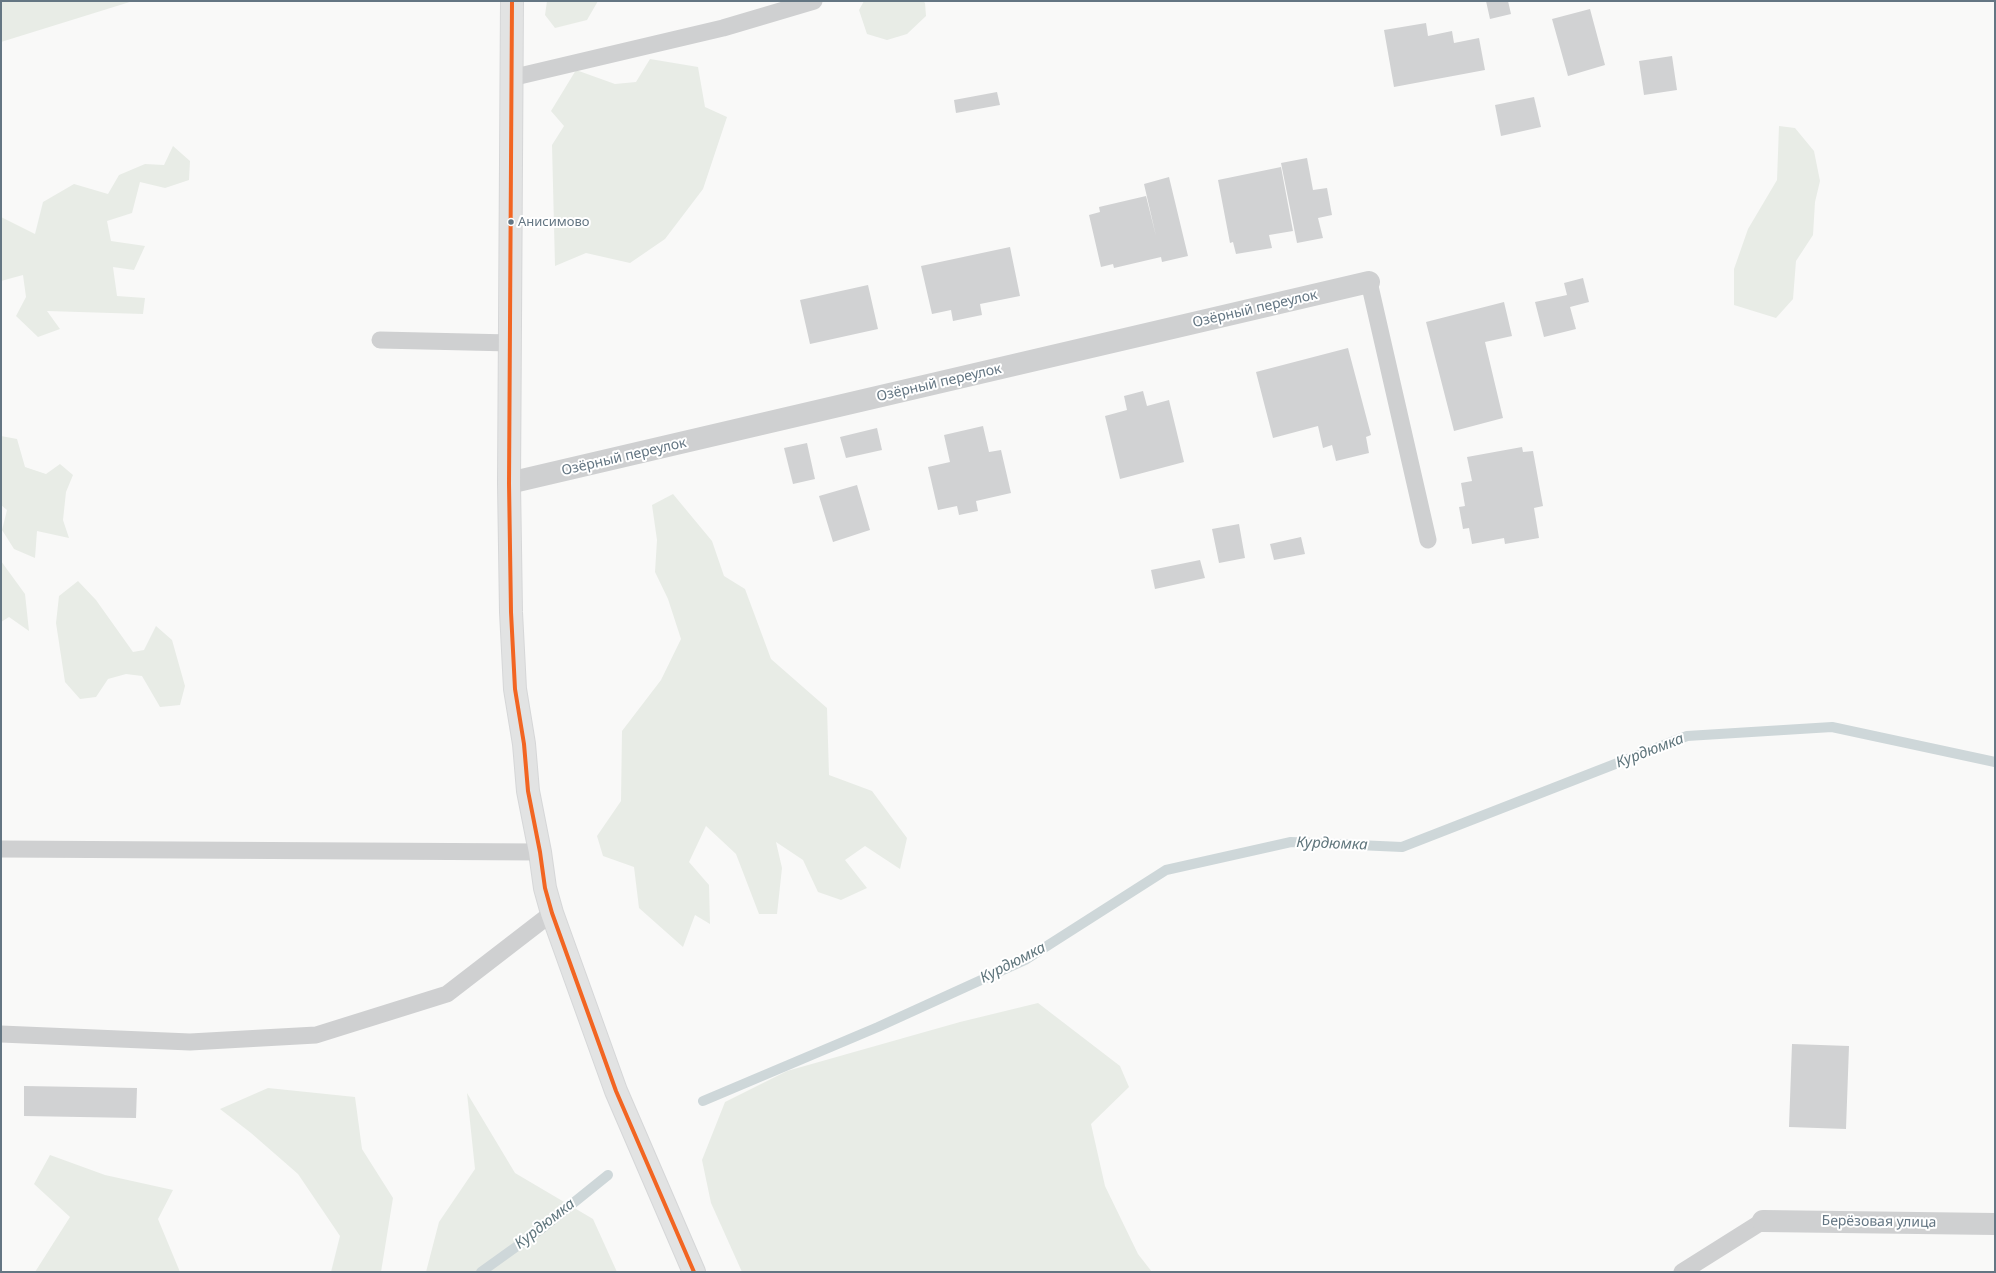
<!DOCTYPE html>
<html>
<head>
<meta charset="utf-8">
<style>
  body { margin:0 }
  #map { position:relative; width:1996px; height:1273px; overflow:hidden; background:#f9f9f8; font-family:"Noto Sans",sans-serif }
  canvas { display:block }
  .frame { position:absolute; inset:0; border:2px solid #647683; pointer-events:none }
</style>
</head>
<body>
<div id="map">
<canvas width="1996" height="1273"></canvas>
<div class="frame"></div>
</div>
<script>
const g = document.querySelector('canvas').getContext('2d');
g.lineJoin = 'round';
function fillPath(path, color) {
  g.fillStyle = color;
  g.fill(path, 'evenodd');
}
function toPath(rows) {
  const path = new Path2D();
  for (const r of rows) {
    path.moveTo(r[0], r[1]);
    for (let i = 2; i < r.length; i += 2) path.lineTo(r[i], r[i + 1]);
  }
  return path;
}
function stroke(path, color, width, dash) {
  g.strokeStyle = color;
  g.lineWidth = width;
  g.lineCap = dash ? 'butt' : 'round';
  g.setLineDash(dash || []);
  g.stroke(path);
}
function drawText(font, color, halo, rows, align = 'center') {
  g.font = font + ' "Noto Sans",sans-serif';
  g.lineWidth = 4;
  g.setLineDash([]);
  g.textBaseline = 'middle';
  g.strokeStyle = halo;
  g.fillStyle = color;
  for (const [text, x, y, turn = 0] of rows) {
    g.save();
    g.translate(x, y);
    g.rotate((+turn || 0) * Math.PI / 180);
    g.textAlign = isNaN(turn) ? turn : align;
    if (halo) g.strokeText(text, 0, 0);
    g.fillText(text, 0, 0);
    g.restore();
  }
}
fillPath(toPath([
  [1,1,133,1,1,42],
  [547,1,598,1,587,20,555,28,545,15],
  [864,1,923,1,925,3,926,16,907,34,887,40,867,34,859,10],
  [650,59,698,67,705,107,727,117,703,189,665,239,630,263,586,253,555,266,552,145,564,126,551,111,576,70,615,84,636,82],
  [1779,126,1795,128,1814,151,1820,181,1815,202,1813,235,1796,261,1793,299,1776,318,1734,305,1734,269,1748,229,1777,180],
  [173,146,190,161,189,180,165,188,140,182,132,213,107,221,111,241,145,246,134,270,113,267,117,296,145,298,143,314,47,311,60,329,38,337,16,316,26,297,23,275,1,281,1,217,35,234,43,202,74,184,108,194,119,175,145,164,164,165],
  [1,436,17,439,25,467,46,474,60,464,73,475,66,492,63,520,69,538,37,531,35,558,14,549,2,530,7,510,1,505],
  [673,494,712,541,724,576,745,589,771,659,827,708,829,775,872,791,907,838,900,869,865,846,845,860,867,888,841,900,818,892,803,860,776,842,782,868,777,914,759,914,736,854,706,826,689,862,709,885,710,924,695,915,683,947,639,908,634,867,603,856,597,836,621,801,622,731,661,680,681,639,668,599,655,572,657,540,652,505],
  [1,561,25,594,29,631,9,617,1,622],
  [78,581,96,600,133,652,144,650,156,626,172,640,185,686,180,705,160,707,142,676,126,674,108,679,96,697,80,699,65,682,56,623,59,596],
  [1038,1003,1120,1066,1129,1087,1091,1124,1105,1186,1138,1254,1152,1272,742,1272,711,1203,702,1160,725,1102,787,1071,960,1022],
  [268,1088,355,1097,362,1149,393,1198,381,1272,331,1272,340,1236,298,1174,251,1133,220,1109],
  [467,1093,515,1173,593,1219,617,1272,426,1272,439,1222,475,1169],
  [50,1155,105,1175,173,1190,158,1219,180,1272,35,1272,70,1217,34,1184]
]), '#e8ece6');
stroke(toPath([
  [703,1101,878,1027,1025,960,1166,870,1291,842,1402,847,1687,736,1832,727,1995,762],
  [481,1272,541,1229,608,1175]
]), '#ced7d9', 10);
fillPath(toPath([
  [1486,1,1508,1,1511,14,1490,19],
  [1590,9,1605,65,1568,76,1552,19],
  [1426,23,1428,36,1452,31,1454,43,1479,38,1485,70,1394,87,1384,30],
  [1672,56,1677,90,1644,95,1639,61],
  [997,92,1000,105,956,113,954,100],
  [1534,97,1541,127,1501,136,1495,105],
  [1307,158,1313,190,1327,188,1332,215,1318,218,1323,238,1297,243,1281,163],
  [1281,167,1293,231,1269,235,1272,248,1236,254,1233,242,1230,243,1218,180],
  [1169,177,1188,256,1162,262,1161,257,1114,268,1113,264,1101,267,1089,215,1100,212,1099,207,1146,196,1156,236,1144,184],
  [1010,247,1020,296,980,304,982,315,953,321,951,310,932,314,921,266],
  [1583,278,1589,302,1570,307,1576,329,1544,337,1535,302,1567,295,1564,283],
  [868,285,878,329,810,344,800,300],
  [1504,302,1512,336,1485,342,1503,418,1454,431,1426,322],
  [1348,348,1371,435,1366,437,1369,453,1336,461,1332,445,1323,448,1318,426,1273,438,1256,372],
  [1143,391,1147,406,1169,400,1184,462,1120,479,1105,416,1127,410,1124,396],
  [983,426,989,452,1001,450,1011,493,976,501,978,511,959,515,957,506,938,510,928,467,950,462,944,435],
  [877,428,882,450,846,458,840,437],
  [807,443,815,479,793,484,784,448],
  [1522,447,1523,452,1533,451,1543,506,1534,508,1539,538,1505,544,1504,538,1472,544,1469,528,1463,529,1459,507,1465,506,1461,483,1472,481,1467,457],
  [857,485,870,530,833,542,819,496],
  [1239,524,1245,558,1219,563,1212,529],
  [1301,537,1305,554,1274,560,1270,544],
  [1200,560,1205,578,1155,589,1151,570],
  [1792,1044,1849,1046,1846,1129,1789,1127],
  [24,1086,137,1088,136,1118,24,1116]
]), '#d1d2d3');
const secondary = toPath([
  [512,1,509,483,511,612,515,689,524,744,528,791,540,852,545,888,552,913,616,1091,694,1272]
]);
stroke(secondary, '#d6d7d8', 24);
stroke(toPath([
  [511,78,723,28,814,1],
  [1369,282,1428,540],
  [380,340,511,343],
  [1,849,540,852],
  [1,1034,190,1042,316,1035,447,994,552,913],
  [1682,1272,1763,1221]
]), '#cfd0d1', 17);
stroke(toPath([
  [509,483,1369,282],
  [1763,1221,1995,1224]
]), '#cfd0d1', 22);
stroke(secondary, '#e2e3e3', 22);
stroke(toPath([
  [512,1,509,483,511,612,515,689,524,744,528,791,540,852,545,888,552,913,616,1091,694,1272]
]), '#f26522', 4);
for (const [x, y, r, color] of [
  [511,222,3.5,"#647683"]
]) {
  const dot = new Path2D();
  dot.arc(x, y, r, 0, 2 * Math.PI);
  g.fillStyle = color;
  g.fill(dot);
  stroke(dot, '#fff', 1.5);
}
drawText('13px', '#647683', '#fff', [
  ["Анисимово",518,222]
], 'left');
drawText('14px', '#647683', '#fff', [
  ["Озёрный переулок",1255,309,-13],
  ["Озёрный переулок",939,383,-13],
  ["Озёрный переулок",624,457,-13],
  ["Берёзовая улица",1879,1222,1]
]);
drawText('italic 15px', '#5f757c', '#fff', [
  ["Курдюмка",1650,751,-21],
  ["Курдюмка",1332,844,2],
  ["Курдюмка",1013,963,-27],
  ["Курдюмка",545,1224,-38]
]);
</script>
</body>
</html>
